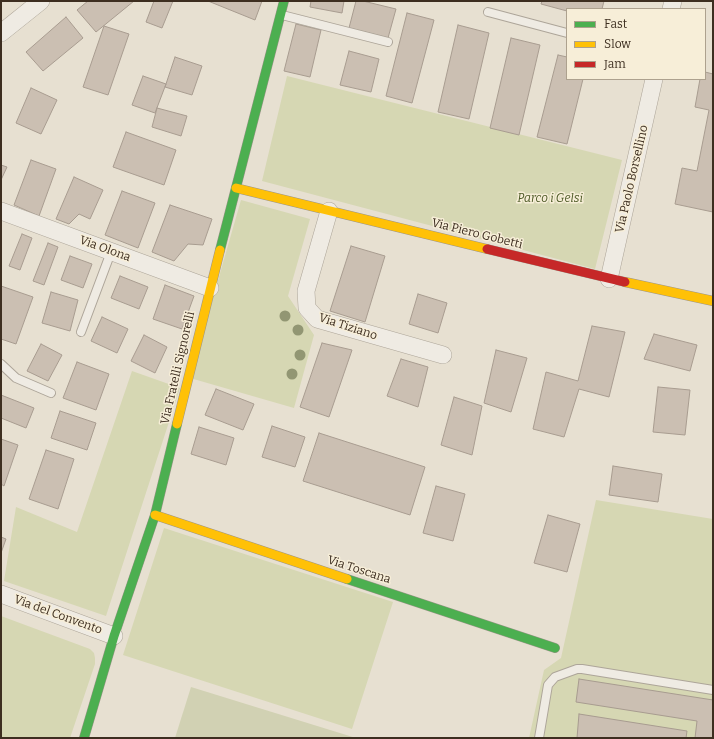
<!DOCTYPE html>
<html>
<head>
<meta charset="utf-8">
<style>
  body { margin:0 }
  #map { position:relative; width:714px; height:739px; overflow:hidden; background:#e7e0d1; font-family:Bitter,serif }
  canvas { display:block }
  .frame { position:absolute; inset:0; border:2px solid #3d2e20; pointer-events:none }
  .legend { position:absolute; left:566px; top:8px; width:140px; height:72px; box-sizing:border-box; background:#f7eed8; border:1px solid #ada18e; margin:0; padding:5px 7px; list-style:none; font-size:12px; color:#3d2e20 }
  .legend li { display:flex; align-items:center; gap:8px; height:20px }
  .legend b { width:20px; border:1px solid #ada18e }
</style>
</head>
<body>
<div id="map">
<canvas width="714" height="739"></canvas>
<div class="frame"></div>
<ul class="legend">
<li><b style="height:5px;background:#4caf50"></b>Fast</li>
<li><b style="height:5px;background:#ffc107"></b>Slow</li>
<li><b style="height:5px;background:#c62828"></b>Jam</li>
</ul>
</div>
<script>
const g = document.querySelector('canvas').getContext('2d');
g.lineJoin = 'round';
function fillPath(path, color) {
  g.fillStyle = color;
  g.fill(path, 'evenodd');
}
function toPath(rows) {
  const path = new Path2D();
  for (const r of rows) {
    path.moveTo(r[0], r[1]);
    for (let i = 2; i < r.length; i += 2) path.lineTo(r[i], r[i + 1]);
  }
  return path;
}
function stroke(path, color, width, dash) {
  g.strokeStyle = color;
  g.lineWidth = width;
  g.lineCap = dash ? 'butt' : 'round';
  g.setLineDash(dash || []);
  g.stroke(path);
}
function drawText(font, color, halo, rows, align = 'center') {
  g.font = font + ' Bitter,serif';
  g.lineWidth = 3;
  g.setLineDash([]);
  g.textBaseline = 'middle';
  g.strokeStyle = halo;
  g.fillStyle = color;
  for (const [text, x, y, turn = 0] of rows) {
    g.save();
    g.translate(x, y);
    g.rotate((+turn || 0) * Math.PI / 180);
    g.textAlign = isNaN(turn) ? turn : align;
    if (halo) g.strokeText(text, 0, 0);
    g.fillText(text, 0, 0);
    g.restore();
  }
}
fillPath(toPath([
  [287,76,622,160,595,269,262,181],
  [241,200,310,219,288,296,314,335,294,408,190,378],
  [132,371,180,388,106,616,4,581,16,507,77,532],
  [596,500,713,519,713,738,529,738,544,670,561,658],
  [164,528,393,602,352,729,123,655],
  [1,616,90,649,94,653,95,658,95,664,70,738,1,738]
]), '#d6d7b3');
fillPath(toPath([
  [191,687,356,738,175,738]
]), '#d1d1b3');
const building = toPath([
  [88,1,134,1,96,32,77,10,88,1],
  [154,1,173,1,162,28,146,22,154,1],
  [208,1,262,1,255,20,208,1],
  [311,1,344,1,342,13,310,7,311,1],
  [356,1,363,1,396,9,388,38,349,28,356,1],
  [542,1,604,1,602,9,567,9,567,11,541,4,542,1],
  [407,13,434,20,412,103,386,96,407,13],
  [66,17,83,38,43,71,26,52,66,17],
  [296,24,321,30,310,77,284,71,296,24],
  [458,25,489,33,469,119,438,112,458,25],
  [104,26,129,34,108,95,83,87,104,26],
  [511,38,540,45,519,135,490,128,511,38],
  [349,51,379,59,371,92,340,85,349,51],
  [558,55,567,57,567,79,583,79,567,144,537,137,558,55],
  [175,57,202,66,192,95,165,87,175,57],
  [705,72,713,74,713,212,675,204,682,168,697,171,709,110,695,107,700,79,705,79,705,72],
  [143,76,166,84,155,113,132,105,143,76],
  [31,88,57,100,41,134,16,123,31,88],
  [157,108,187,116,181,136,152,127,157,108],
  [126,132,176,150,164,185,113,167,126,132],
  [31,160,56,169,39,216,14,205,31,160],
  [1,165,7,167,1,180,1,165],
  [74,177,103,190,90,219,79,214,69,224,56,219,74,177],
  [122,191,155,203,138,248,105,235,122,191],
  [170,205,212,219,203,245,188,244,174,261,152,252,170,205],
  [22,234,32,238,20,270,9,266,22,234],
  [48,243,58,247,44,285,33,281,48,243],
  [351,246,385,256,365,322,330,311,351,246],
  [70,256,92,264,83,288,61,280,70,256],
  [120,276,148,287,139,309,111,298,120,276],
  [165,285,194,296,182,329,153,319,165,285],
  [1,286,33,297,16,344,1,339,1,286],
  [51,292,78,300,70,331,42,323,51,292],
  [418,294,447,303,438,333,409,324,418,294],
  [102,317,128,329,117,353,91,341,102,317],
  [592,326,625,332,609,397,579,389,564,437,533,429,546,372,578,381,592,326],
  [654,334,697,345,690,371,644,359,654,334],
  [144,335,167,347,155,373,131,361,144,335],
  [322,343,352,350,329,417,300,407,322,343],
  [41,344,62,355,48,381,27,371,41,344],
  [496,350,527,358,511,412,484,403,496,350],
  [401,359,428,367,418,407,387,396,401,359],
  [77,362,109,374,96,410,63,398,77,362],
  [658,387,690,390,685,435,653,432,658,387],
  [216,389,254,404,243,430,205,415,216,389],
  [1,395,34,408,26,428,1,418,1,395],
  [454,397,482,406,472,455,441,445,454,397],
  [60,411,96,423,87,450,51,438,60,411],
  [272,426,305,437,295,467,262,457,272,426],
  [199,427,234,438,226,465,191,454,199,427],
  [319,433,425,467,410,515,303,481,319,433],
  [1,439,18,445,4,486,1,484,1,439],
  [46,450,74,459,58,509,29,499,46,450],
  [613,466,662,474,658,502,609,495,613,466],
  [436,486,465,494,453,541,423,533,436,486],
  [548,515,580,524,567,572,534,563,548,515],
  [1,537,6,539,1,553,1,537],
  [579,679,713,700,713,738,695,738,697,721,576,702,579,679],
  [579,714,687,731,686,738,577,738,579,714]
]);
fillPath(building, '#cbbfb2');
stroke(building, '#a89c90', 1);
const lane = toPath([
  [488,12,567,33],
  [282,15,388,42],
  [81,332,111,252],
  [1,364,16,378,51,393],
  [539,738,548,685,555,677,577,669,582,669,713,690]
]);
const street = toPath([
  [671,9,673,1],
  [1,33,41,1],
  [1,211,210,288],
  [329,211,306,291,307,308,317,319,443,355],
  [609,279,654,79],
  [1,594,114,636]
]);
const fast = toPath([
  [220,250,284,1],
  [347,579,555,648],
  [84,738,114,636,155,515,177,424]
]);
const slow = toPath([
  [236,188,487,249],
  [625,282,713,301],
  [177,424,220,250],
  [155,515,347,579]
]);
const jam = toPath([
  [487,249,625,282]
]);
stroke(lane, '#ada599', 10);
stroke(street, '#ada599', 18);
stroke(fast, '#9c958a', 10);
stroke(slow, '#9c958a', 10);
stroke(jam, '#9c958a', 10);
stroke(lane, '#efebe3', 8);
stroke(street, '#efebe3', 17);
stroke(fast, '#4caf50', 9);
stroke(slow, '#ffc107', 9);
stroke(jam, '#c62828', 9);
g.fillStyle = '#929673';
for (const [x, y] of [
  [285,316],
  [298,330],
  [300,355],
  [292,374]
]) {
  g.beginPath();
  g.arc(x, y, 5.5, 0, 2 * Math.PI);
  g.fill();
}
drawText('12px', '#3d2e20', '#f7eed8', [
  ["Via Paolo Borsellino",632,179,-77],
  ["Via Piero Gobetti",477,234,14],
  ["Via Olona",105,249,20],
  ["Via Tiziano",348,327,18],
  ["Via Fratelli Signorelli",178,368,-77],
  ["Via Toscana",359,570,18],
  ["Via del Convento",58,615,20]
]);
drawText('italic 12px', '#4d5a26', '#f7eed8', [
  ["Parco i Gelsi",550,199]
]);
</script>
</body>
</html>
